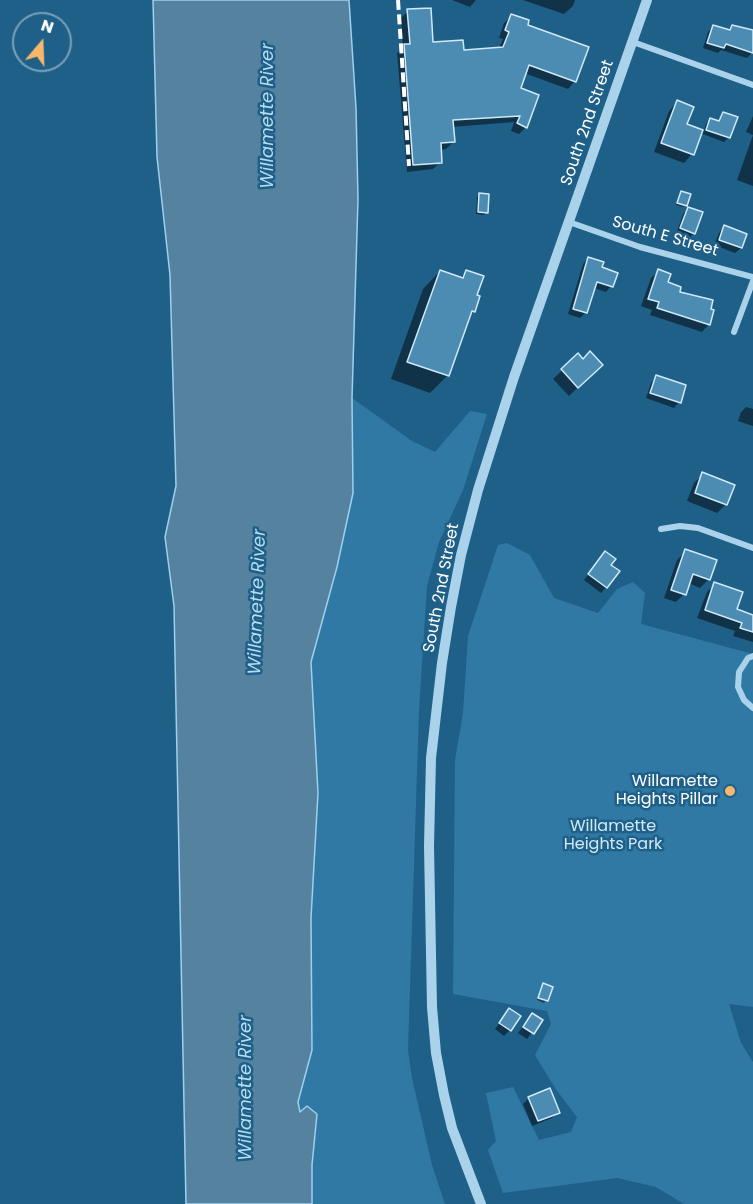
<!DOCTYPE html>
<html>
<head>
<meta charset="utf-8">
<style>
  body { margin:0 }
  #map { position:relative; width:753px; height:1204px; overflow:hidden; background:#1f6089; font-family:Poppins,sans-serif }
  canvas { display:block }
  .north { position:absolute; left:12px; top:12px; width:60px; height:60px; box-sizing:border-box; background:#1f6089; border:2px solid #79a0b8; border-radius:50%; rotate:19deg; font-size:16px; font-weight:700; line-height:24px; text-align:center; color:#fff }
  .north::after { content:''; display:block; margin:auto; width:21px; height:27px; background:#f9b76a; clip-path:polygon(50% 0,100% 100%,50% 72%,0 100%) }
</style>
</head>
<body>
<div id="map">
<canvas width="753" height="1204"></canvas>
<div class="north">N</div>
</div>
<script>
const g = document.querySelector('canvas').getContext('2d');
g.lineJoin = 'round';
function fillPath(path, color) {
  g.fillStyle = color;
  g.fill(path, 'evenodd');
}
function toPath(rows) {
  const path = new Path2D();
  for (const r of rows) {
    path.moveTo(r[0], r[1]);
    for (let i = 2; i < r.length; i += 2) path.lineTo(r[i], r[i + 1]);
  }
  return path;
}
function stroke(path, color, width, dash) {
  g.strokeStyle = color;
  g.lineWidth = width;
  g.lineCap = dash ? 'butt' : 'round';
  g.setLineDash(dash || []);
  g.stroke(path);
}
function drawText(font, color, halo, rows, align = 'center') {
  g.font = font + ' Poppins,sans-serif';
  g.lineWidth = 5;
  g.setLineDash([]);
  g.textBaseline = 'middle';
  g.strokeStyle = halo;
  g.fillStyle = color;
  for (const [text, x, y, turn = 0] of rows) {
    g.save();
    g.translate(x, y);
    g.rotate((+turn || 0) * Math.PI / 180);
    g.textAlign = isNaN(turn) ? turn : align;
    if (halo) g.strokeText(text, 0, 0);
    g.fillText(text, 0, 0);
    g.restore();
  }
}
fillPath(toPath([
  [352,398,412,441,435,452,470,411,487,414,463,490,439,542,427,586,419,710,408,1050,412,1078,432,1165,445,1204,312,1204,312,1165,317,1115,307,1106,300,1113,298,1102,312,1050,311,918,318,793,311,662,337,567,353,493],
  [507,543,530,555,554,598,598,613,617,589,633,582,645,593,641,624,753,654,753,1007,729,1004,741,1043,753,1062,753,1204,684,1204,656,1187,617,1178,503,1193,488,1150,496,1141,486,1093,513,1087,539,1140,571,1132,577,1117,555,1088,535,1055,551,1024,547,1011,453,994,455,760,463,713,468,636,498,545]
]), '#3079a5');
const water = toPath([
  [153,0,349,0,356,108,358,199,352,398,353,493,337,567,311,662,318,793,311,918,312,1050,298,1102,300,1112,307,1106,317,1114,312,1165,312,1204,186,1204,174,606,165,537,176,486,170,275,157,157,153,0]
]);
fillPath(water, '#55839f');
stroke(water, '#9ed0ed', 1.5);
fillPath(toPath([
  [452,0,476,0,470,7],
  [523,0,575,0,573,6,564,14],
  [408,11,432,44,462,52,499,48,503,39,499,38,504,23,512,16,526,26,575,81,568,89,524,73,519,89,526,127,519,134,511,131,514,122,452,127,453,142,446,149,440,150,440,162,433,169,407,172,397,53,403,48,401,18],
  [714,26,727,31,732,26,753,32,753,52,747,58,721,50,718,53,703,48,708,32],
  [677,102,685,125,704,131,706,124,711,120,717,122,723,113,729,137,724,142,700,133,692,154,684,163,654,152,669,111],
  [753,116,753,135,746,132],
  [753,135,753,186,737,180],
  [681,192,686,205,683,207,676,205],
  [479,195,486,212,484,215,476,214,477,197],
  [689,208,694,233,689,238,676,234,683,214],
  [724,227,745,235,741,248,735,253,714,245,719,233],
  [588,258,600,268,611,286,606,292,594,288,586,312,580,318,568,314,583,264],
  [440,271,460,278,467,271,475,296,474,311,469,317,447,376,430,393,391,379,423,289],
  [659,271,666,283,709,324,702,332,650,315,652,310,641,306,651,278],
  [578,355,583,361,601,365,569,396,553,379],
  [657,377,679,402,674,408,646,398,651,383],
  [746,407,753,409,753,426,738,421,741,412],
  [703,474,726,504,717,513,687,501,694,483],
  [686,551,709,579,700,588,688,583,684,594,676,602,664,598,677,560],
  [600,559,609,565,606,587,601,593,584,580],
  [715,584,735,610,753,616,753,642,733,636,735,631,697,618,707,592],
  [544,985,546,1000,544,1003,537,1000],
  [509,1010,510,1030,504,1036,495,1029],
  [532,1015,541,1021,527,1039,518,1033],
  [529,1098,558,1113,552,1118,532,1126,523,1104]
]), '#0007');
const building = toPath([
  [431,8,433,42,463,40,464,50,503,47,509,32,505,30,511,14,529,20,528,25,589,47,576,82,529,65,521,88,539,95,527,128,517,123,520,116,453,120,455,142,441,143,442,163,413,165,404,44,410,44,407,9,431,8],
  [713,25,730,30,732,25,753,30,753,53,726,44,724,48,707,43,713,25],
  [677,100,694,107,687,124,703,130,694,155,661,143,677,100],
  [723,112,738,117,730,138,706,130,710,118,719,121,723,112],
  [681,191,691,194,687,206,677,203,681,191],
  [479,193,489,194,488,213,478,212,479,193],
  [688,207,703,212,695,234,680,228,688,207],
  [724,225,747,234,742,248,719,240,724,225],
  [588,257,604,262,602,267,618,273,613,287,597,282,587,313,573,309,588,257],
  [658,269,671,274,668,282,681,287,680,292,713,300,711,309,714,310,710,325,657,308,659,302,648,299,658,269],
  [440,270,463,278,466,270,484,276,477,295,480,296,475,312,472,311,449,376,407,362,440,270],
  [590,351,603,365,578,388,561,369,578,353,583,359,590,351],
  [656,375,686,385,681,403,650,393,656,375],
  [702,472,735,485,727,505,695,493,702,472],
  [685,549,717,560,710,580,693,574,686,595,671,590,685,549],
  [605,551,616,559,611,565,620,571,607,588,588,574,605,551],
  [714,582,743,592,737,609,753,615,753,632,740,628,742,623,705,610,714,582],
  [543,983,553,987,548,1001,538,998,543,983],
  [509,1008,521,1016,511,1031,499,1023,509,1008],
  [532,1013,543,1020,534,1034,523,1027,532,1013],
  [550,1088,560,1113,538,1121,528,1097,550,1088]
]);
fillPath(building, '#4c8cb3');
stroke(building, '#cfe9f8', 1.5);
stroke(toPath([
  [633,42,753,85],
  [569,222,640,247,753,277],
  [734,332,753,281],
  [661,529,680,526,698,528,753,548],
  [753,656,748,658,739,672,738,687,744,700,753,708]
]), '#aad3eb', 6);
stroke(toPath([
  [481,1204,452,1128,444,1095,436,1053,432,1007,429,846,431,758,442,663,451,607,461,555,478,490,514,377,647,0]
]), '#aad3eb', 10);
stroke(toPath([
  [398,0,409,166]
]), '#fff', 4, [10, 4.5]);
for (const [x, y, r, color] of [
  [730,791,6,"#f9b76a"]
]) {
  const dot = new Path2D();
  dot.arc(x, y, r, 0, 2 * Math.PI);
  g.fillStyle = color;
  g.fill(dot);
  stroke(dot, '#1f6089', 2);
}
drawText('16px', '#fff', '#1f6089', [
  ["South 2nd Street",588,123,-71],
  ["South E Street",665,237,16],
  ["South 2nd Street",442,588,-79]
]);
drawText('16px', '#fff', '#1f6089', [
  ["Willamette",718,782],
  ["Heights Pillar",718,800]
], 'right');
drawText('16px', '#cfe9f8', '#1f6089', [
  ["Willamette",613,827],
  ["Heights Park",613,845]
]);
drawText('italic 18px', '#b6dcf2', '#1f6089', [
  ["Willamette River",268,116,-90],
  ["Willamette River",258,602,-88],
  ["Willamette River",246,1088,-90]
]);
</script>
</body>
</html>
